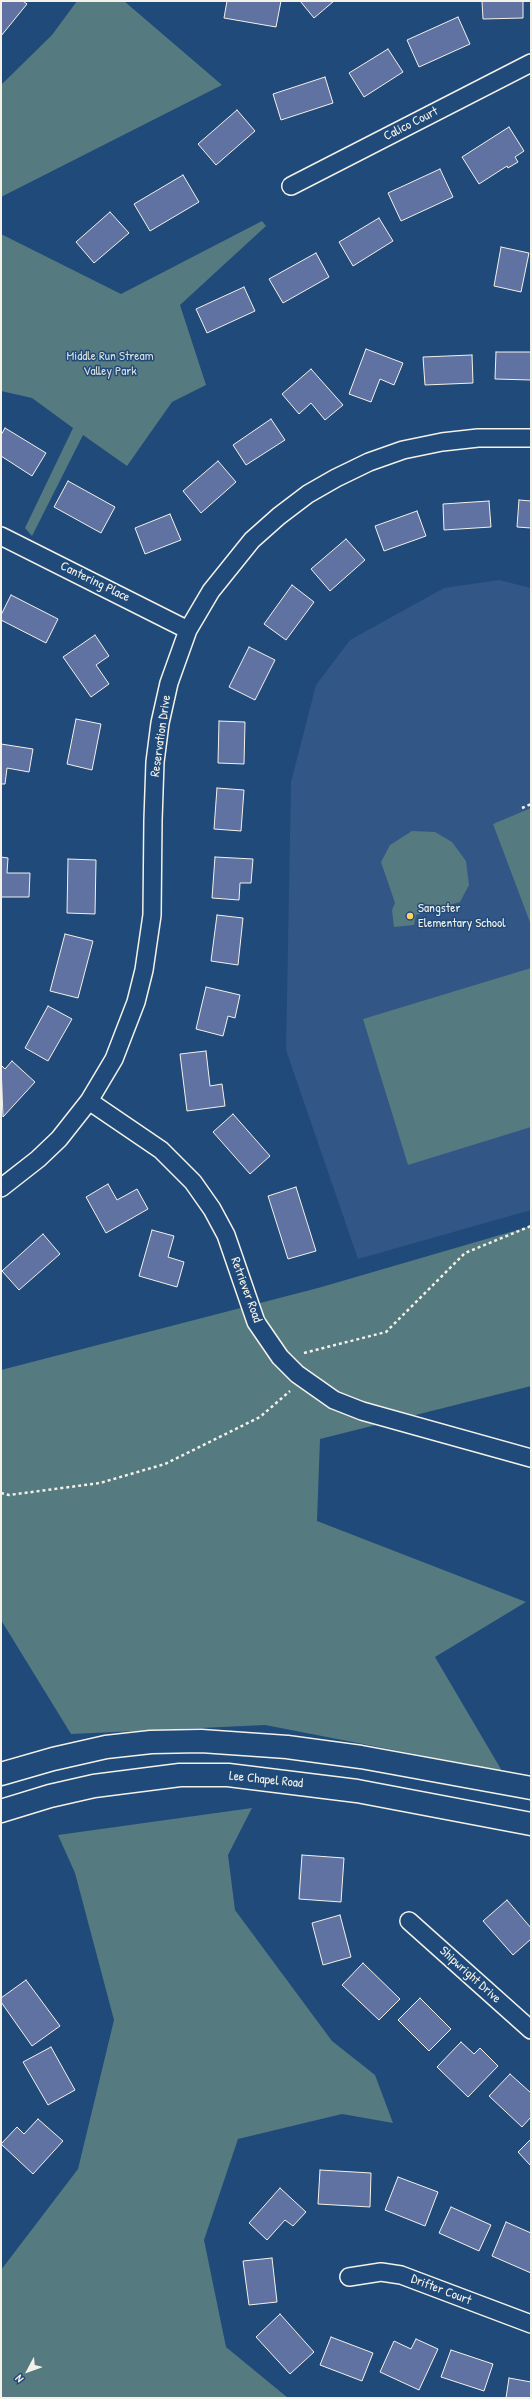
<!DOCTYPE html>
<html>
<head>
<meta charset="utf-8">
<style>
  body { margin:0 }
  #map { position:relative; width:532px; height:2399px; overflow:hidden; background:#1f4a7a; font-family:"Patrick Hand",sans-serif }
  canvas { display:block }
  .frame { position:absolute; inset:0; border:2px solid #f4f1e8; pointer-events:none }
  .north { position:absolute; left:8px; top:2351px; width:40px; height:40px; -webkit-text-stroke:3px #1f4a7a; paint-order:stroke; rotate:229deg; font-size:11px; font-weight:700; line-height:16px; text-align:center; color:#f4f1e8 }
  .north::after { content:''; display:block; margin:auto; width:14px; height:18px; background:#f4f1e8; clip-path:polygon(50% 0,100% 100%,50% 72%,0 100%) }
</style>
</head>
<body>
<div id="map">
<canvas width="532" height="2399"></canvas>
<div class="frame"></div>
<div class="north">N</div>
</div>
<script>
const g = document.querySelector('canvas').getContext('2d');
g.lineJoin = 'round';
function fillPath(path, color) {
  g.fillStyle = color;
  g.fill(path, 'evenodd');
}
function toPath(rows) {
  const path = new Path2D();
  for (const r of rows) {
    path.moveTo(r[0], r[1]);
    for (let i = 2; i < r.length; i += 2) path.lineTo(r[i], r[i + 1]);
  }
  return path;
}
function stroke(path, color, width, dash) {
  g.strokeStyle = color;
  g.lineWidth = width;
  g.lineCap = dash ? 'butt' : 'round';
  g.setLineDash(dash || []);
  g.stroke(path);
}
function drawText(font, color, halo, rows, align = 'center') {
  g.font = font + ' "Patrick Hand",sans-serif';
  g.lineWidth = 3;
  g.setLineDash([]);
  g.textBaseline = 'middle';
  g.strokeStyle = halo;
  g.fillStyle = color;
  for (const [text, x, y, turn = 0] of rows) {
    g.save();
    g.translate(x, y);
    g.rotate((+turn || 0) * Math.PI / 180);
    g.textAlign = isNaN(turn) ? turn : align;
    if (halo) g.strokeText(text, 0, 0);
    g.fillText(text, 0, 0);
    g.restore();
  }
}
fillPath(toPath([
  [499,580,531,588,531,1210,358,1259,286,1050,291,782,316,685,350,640,444,588]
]), '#325686');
fillPath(toPath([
  [77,1,124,1,222,85,1,197,1,85,52,35],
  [262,221,266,226,180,305,206,385,172,402,127,466,83,435,32,536,25,528,73,428,32,398,1,391,1,234,121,294],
  [531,808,531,925,493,824],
  [412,831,435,832,452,842,466,861,469,885,460,902,416,915,414,925,394,927,392,910,395,903,381,862,390,845],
  [531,968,531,1127,408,1165,363,1019],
  [531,1226,531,1386,320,1439,317,1521,526,1602,435,1657,502,1771,265,1725,71,1734,1,1620,1,1370,318,1288],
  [252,1808,228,1855,235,1910,332,2041,375,2075,393,2123,342,2114,238,2139,204,2240,226,2347,288,2398,1,2398,1,2270,78,2169,114,2020,75,1873,58,1835]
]), '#557a80');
const building = toPath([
  [1,1,23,1,27,4,1,36,1,1],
  [227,1,281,1,276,27,224,18,227,1],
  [300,1,334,1,314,18,300,1],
  [482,1,523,1,523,18,483,19,482,1],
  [458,17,470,44,419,67,407,40,458,17],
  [388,49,403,72,364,97,349,73,388,49],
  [325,77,333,103,281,120,273,94,325,77],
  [237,110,255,131,216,165,198,144,237,110],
  [509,127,524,151,515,157,518,162,508,168,507,166,479,184,462,157,509,127],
  [440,169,453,197,401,221,388,193,440,169],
  [183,175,199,202,150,231,134,204,183,175],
  [110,212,129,233,94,263,76,242,110,212],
  [379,218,393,241,353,266,339,242,379,218],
  [501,247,529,253,521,292,494,286,501,247],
  [316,253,329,277,283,303,269,279,316,253],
  [244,287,255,311,207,333,196,309,244,287],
  [366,349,403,363,394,385,380,379,371,402,349,394,366,349],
  [496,352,531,352,531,380,495,379,496,352],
  [472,355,473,383,425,385,423,357,472,355],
  [311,369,343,405,325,420,311,403,299,414,282,394,311,369],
  [271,419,285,440,246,465,233,445,271,419],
  [5,428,46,453,32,476,1,456,1,435,5,428],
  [218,461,236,482,201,513,183,491,218,461],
  [68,481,115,507,101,533,54,507,68,481],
  [519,500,531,501,531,528,517,527,519,500],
  [489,501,491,527,444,530,443,504,489,501],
  [417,511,426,536,384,551,375,526,417,511],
  [170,514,181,540,145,554,135,528,170,514],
  [346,539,365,560,330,591,311,569,346,539],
  [292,585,314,602,286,640,264,624,292,585],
  [11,595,58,619,46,643,1,620,1,615,11,595],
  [95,635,109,656,96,665,109,684,91,697,63,657,95,635],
  [249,647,275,660,255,700,229,687,249,647],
  [76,719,101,724,92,770,67,764,76,719],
  [219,721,245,722,244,764,218,763,219,721],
  [1,744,33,749,29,772,7,768,5,784,1,784,1,744],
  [217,788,244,790,241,831,214,829,217,788],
  [1,857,8,858,7,873,30,873,29,897,1,897,1,857],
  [215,857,253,859,251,883,240,883,239,900,212,898,215,857],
  [68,859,96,860,95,914,67,913,68,859],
  [217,915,243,918,238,965,211,961,217,915],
  [65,934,93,941,78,998,50,991,65,934],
  [206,987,240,995,235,1018,228,1016,223,1036,196,1029,206,987],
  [48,1006,72,1019,48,1061,25,1048,48,1006],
  [206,1051,210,1086,222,1084,225,1106,187,1111,180,1054,206,1051],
  [12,1061,35,1082,3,1117,1,1065,5,1069,12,1061],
  [233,1114,270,1156,250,1174,213,1132,233,1114],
  [108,1184,117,1200,137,1189,148,1209,106,1233,86,1197,108,1184],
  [296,1187,316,1251,288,1259,268,1196,296,1187],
  [152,1230,174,1236,168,1257,184,1262,177,1287,139,1276,152,1230],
  [43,1234,60,1254,19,1290,2,1271,43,1234],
  [302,1855,344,1858,341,1902,299,1899,302,1855],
  [507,1900,531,1928,531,1939,513,1955,483,1921,507,1900],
  [340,1915,351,1957,323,1965,312,1923,340,1915],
  [363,1963,400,1999,379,2020,342,1985,363,1963],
  [26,1980,60,2026,32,2046,1,2002,1,1998,26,1980],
  [420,1998,451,2029,429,2051,398,2020,420,1998],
  [461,2042,474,2054,480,2048,498,2066,468,2097,437,2067,461,2042],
  [51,2047,75,2090,48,2105,23,2062,51,2047],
  [510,2074,531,2093,531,2117,522,2127,489,2096,510,2074],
  [38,2119,63,2141,33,2174,1,2144,17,2127,24,2134,38,2119],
  [531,2139,531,2165,530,2165,518,2152,531,2139],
  [320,2170,371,2173,370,2207,318,2204,320,2170],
  [398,2177,438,2192,425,2226,385,2210,398,2177],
  [280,2188,306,2212,293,2226,285,2220,267,2240,249,2223,280,2188],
  [451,2207,491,2225,479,2251,439,2233,451,2207],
  [506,2222,531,2233,531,2273,492,2256,506,2222],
  [272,2258,277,2302,249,2305,243,2261,272,2258],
  [280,2314,314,2352,290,2374,256,2337,280,2314],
  [331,2337,373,2353,362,2381,320,2365,331,2337],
  [416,2339,438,2349,419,2390,380,2372,394,2341,411,2349,416,2339],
  [451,2350,493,2364,484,2391,441,2377,451,2350],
  [509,2378,531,2382,531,2398,506,2398,509,2378]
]);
fillPath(building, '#6072a1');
stroke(building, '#f4f1e8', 1);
const minor = toPath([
  [291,186,531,63],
  [1,536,188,630],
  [89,1101,161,1150,193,1182,212,1209,226,1235,256,1322,280,1357,297,1374,334,1400,362,1411,531,1458],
  [1,1188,38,1159,59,1139,89,1101,114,1059,136,1002,144,970,152,915,153,820,155,762,160,723,169,683,188,630,211,591,252,540,279,516,308,494,336,478,369,462,403,450,442,442,478,438,531,438],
  [409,1921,531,2030],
  [349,2277,381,2272,401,2275,531,2324]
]);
const secondary = toPath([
  [1,1774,53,1759,106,1747,151,1742,201,1741,287,1747,361,1757,531,1788],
  [1,1811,50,1796,94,1786,180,1775,228,1775,357,1791,531,1824]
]);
stroke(minor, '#f4f1e8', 20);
stroke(secondary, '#f4f1e8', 25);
stroke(toPath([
  [522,808,531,804],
  [304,1353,386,1332,465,1253,531,1226],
  [1,1493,9,1495,100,1483,165,1464,260,1417,290,1391]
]), '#f4f1e8', 2.5, [3, 3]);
stroke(minor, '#1f4a7a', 17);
stroke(secondary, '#1f4a7a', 22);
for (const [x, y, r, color] of [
  [410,916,4,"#ffd166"]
]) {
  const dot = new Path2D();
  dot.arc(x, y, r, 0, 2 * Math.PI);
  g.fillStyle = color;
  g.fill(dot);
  stroke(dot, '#1f4a7a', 1.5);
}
drawText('13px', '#f4f1e8', '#1f4a7a', [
  ["Calico Court",411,124,-27],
  ["Cantering Place",95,582,26],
  ["Reservation Drive",161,736,-82],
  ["Retriever Road",246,1290,70],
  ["Lee Chapel Road",266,1780,6],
  ["Shipwright Drive",470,1975,42],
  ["Drifter Court",441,2290,21]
]);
drawText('13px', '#dcdfd8', '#1f4a7a', [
  ["Middle Run Stream",110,357],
  ["Valley Park",110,372]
]);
drawText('13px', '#f4f1e8', '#1f4a7a', [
  ["Sangster",418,909],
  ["Elementary School",418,924]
], 'left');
</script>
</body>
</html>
